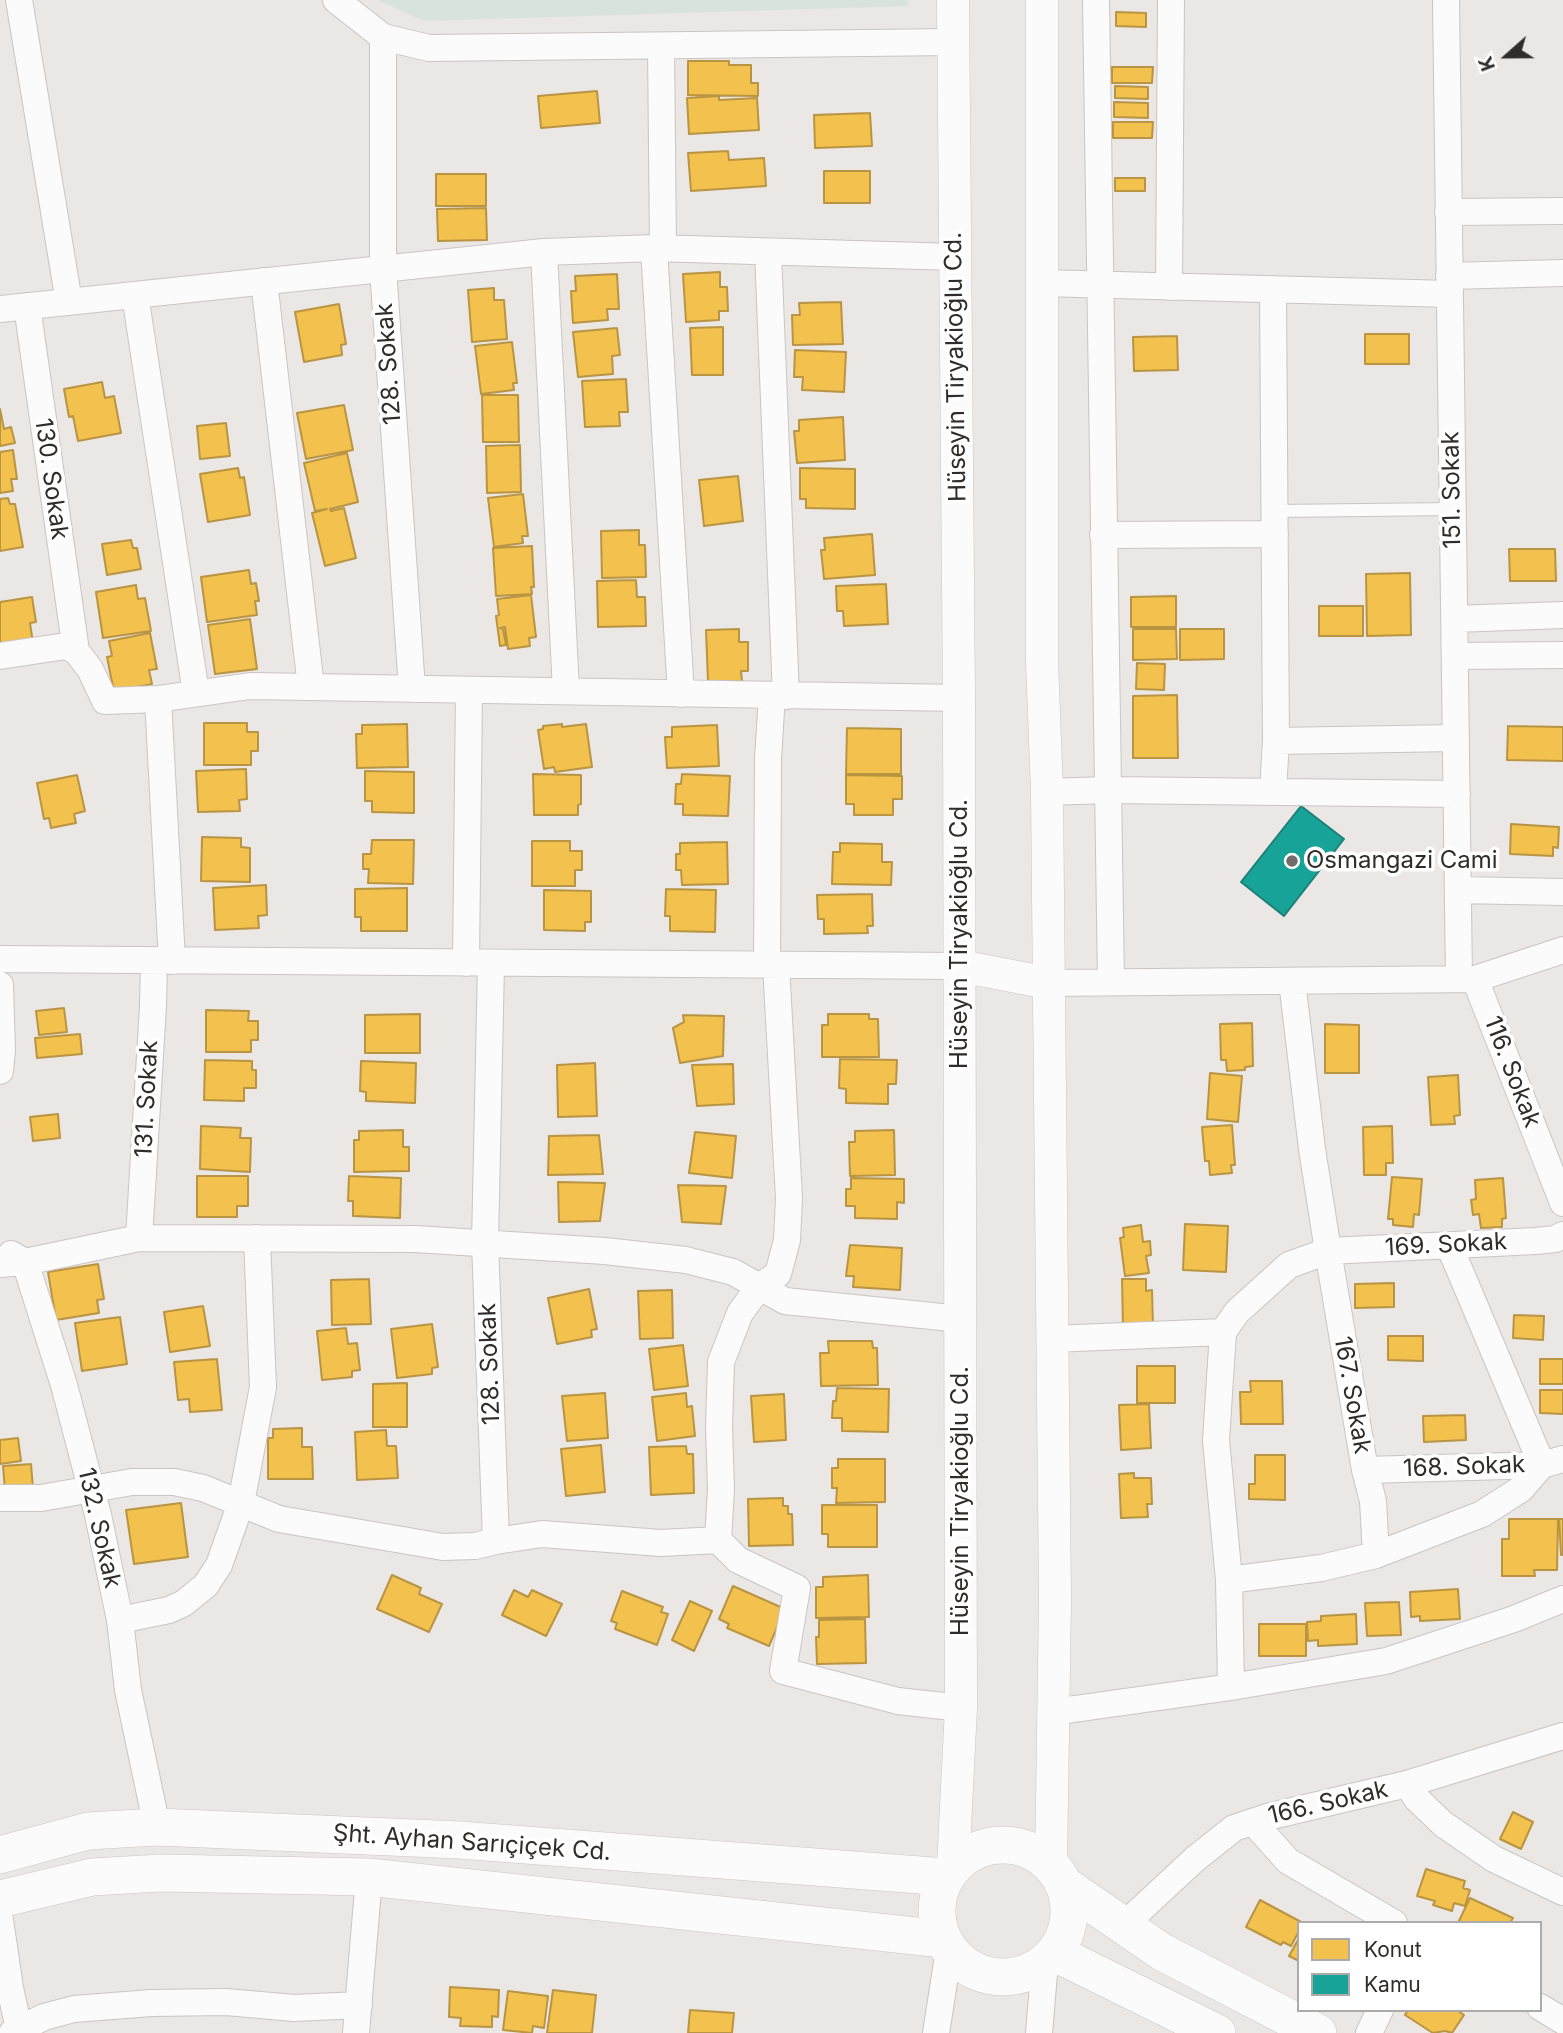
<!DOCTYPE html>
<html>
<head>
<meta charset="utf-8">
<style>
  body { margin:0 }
  #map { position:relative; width:1563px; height:2033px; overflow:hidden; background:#ebe7e4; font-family:Inter,sans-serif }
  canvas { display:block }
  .legend { position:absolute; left:1297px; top:1921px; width:245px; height:91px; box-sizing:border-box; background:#fff; border:2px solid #acabaa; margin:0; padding:9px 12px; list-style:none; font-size:21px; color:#2f2c2a }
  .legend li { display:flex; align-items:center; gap:14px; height:35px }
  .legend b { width:35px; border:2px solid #acabaa }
  .north { position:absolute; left:1472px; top:21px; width:70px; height:70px; -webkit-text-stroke:5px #fff; paint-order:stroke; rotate:249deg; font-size:19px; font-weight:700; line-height:28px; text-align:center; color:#2f2c2a }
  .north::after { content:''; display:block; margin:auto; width:24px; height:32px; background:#2f2c2a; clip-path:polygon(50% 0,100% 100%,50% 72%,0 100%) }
</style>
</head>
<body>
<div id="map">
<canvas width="1563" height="2033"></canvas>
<ul class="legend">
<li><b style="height:19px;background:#f2c14e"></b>Konut</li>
<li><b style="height:19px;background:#17a398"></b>Kamu</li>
</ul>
<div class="north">K</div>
</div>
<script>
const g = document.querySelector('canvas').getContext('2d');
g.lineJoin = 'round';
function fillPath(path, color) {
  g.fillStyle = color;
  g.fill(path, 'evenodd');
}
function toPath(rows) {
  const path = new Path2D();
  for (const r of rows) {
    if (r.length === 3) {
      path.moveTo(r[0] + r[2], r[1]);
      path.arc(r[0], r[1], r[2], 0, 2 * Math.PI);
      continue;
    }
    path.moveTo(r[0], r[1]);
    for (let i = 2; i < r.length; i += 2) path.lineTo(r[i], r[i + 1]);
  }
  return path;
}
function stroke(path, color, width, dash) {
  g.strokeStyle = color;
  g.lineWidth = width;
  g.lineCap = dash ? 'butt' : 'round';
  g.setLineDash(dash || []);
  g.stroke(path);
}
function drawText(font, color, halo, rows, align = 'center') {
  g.font = font + ' Inter,sans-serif';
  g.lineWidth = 7;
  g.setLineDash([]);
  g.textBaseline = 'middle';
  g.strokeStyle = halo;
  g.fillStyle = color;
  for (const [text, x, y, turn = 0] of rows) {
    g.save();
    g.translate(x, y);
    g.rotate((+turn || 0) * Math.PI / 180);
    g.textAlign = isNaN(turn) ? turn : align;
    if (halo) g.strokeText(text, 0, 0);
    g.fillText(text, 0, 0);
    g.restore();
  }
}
fillPath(toPath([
  [377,0,909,0,908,6,425,21]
]), '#d8e3db');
const homes = toPath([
  [1116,12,1146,13,1146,27,1116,26,1116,12],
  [688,61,729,61,729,65,751,65,751,83,758,83,758,96,688,95,688,61],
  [1112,67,1153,67,1152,83,1112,83,1112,67],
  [1115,86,1148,87,1148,99,1115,98,1115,86],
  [597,91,600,123,541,128,538,96,597,91],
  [719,96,719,100,757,98,759,130,689,134,687,98,719,96],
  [1114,102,1148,103,1148,118,1114,117,1114,102],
  [870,113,872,146,815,148,814,115,870,113],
  [1113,122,1153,122,1152,138,1113,138,1113,122],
  [728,151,729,160,764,158,766,186,691,191,688,153,728,151],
  [824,171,870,171,870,203,824,203,824,171],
  [436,174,486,174,486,206,436,206,436,174],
  [1115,178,1145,178,1145,191,1115,191,1115,178],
  [486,208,487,240,438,241,437,209,486,208],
  [720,272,720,287,727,287,728,311,719,311,719,320,686,322,683,274,720,272],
  [617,274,619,309,607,309,608,320,573,323,571,291,576,291,575,276,617,274],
  [494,288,494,300,504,300,507,339,472,342,468,290,494,288],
  [841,302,843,344,793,345,792,315,800,315,799,303,841,302],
  [339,304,346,344,341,345,342,355,304,362,295,312,339,304],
  [723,327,723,375,692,375,690,328,723,327],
  [617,328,620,355,612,356,613,374,578,377,573,332,617,328],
  [1365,334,1409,334,1409,364,1365,364,1365,334],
  [1177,336,1178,370,1134,371,1133,337,1177,336],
  [512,342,517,383,513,383,514,390,481,394,475,346,512,342],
  [795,350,846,352,844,392,802,390,803,377,794,377,795,350],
  [626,379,628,412,619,412,620,426,585,427,582,381,626,379],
  [102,382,105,398,114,396,121,433,78,441,73,416,69,417,64,389,102,382],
  [482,395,518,395,519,442,483,442,482,395],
  [344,405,353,450,306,459,297,413,344,405],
  [0,409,4,429,11,427,15,443,0,446,0,409],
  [843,417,845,460,797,463,794,431,799,431,799,420,843,417],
  [226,423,230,456,200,459,197,426,226,423],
  [520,445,521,492,487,493,486,446,520,445],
  [13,450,17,479,11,479,13,491,0,493,0,452,13,450],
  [347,453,358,502,330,509,331,511,344,508,356,558,325,566,312,513,327,509,315,511,304,463,347,453],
  [238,468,240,478,244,477,250,515,208,522,200,474,238,468],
  [800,468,855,469,855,509,806,508,806,499,800,499,800,468],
  [738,476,743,521,704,526,699,480,738,476],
  [523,494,528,536,522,536,523,543,494,547,488,498,523,494],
  [8,498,10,504,15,504,23,547,0,551,0,499,8,498],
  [639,530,639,545,645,545,646,577,602,578,601,531,639,530],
  [872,534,875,575,824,579,821,550,825,550,824,538,872,534],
  [131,540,133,548,137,548,141,569,107,575,102,544,131,540],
  [532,546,534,587,531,587,532,594,496,596,493,548,532,546],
  [1509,549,1555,549,1556,581,1510,581,1509,549],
  [249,570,251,584,256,583,259,601,255,601,257,615,207,622,201,577,249,570],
  [1410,573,1411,635,1367,636,1366,574,1410,573],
  [636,580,637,597,645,597,646,626,598,627,597,581,636,580],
  [886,584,888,624,844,626,843,611,837,611,836,586,886,584],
  [136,585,138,599,145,598,151,631,103,638,96,592,136,585],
  [531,595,536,637,529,638,530,646,508,649,505,627,500,628,503,629,506,645,500,646,496,616,499,615,497,599,531,595],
  [1176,596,1176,627,1131,627,1131,597,1176,596],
  [32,597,36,622,30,623,34,650,0,656,0,602,32,597],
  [1319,606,1363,606,1363,636,1319,636,1319,606],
  [250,619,257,669,215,674,208,625,250,619],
  [739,629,739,642,748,642,748,671,741,671,742,681,708,682,706,630,739,629],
  [1133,629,1176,629,1177,659,1133,660,1133,629],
  [1180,629,1224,629,1224,659,1180,660,1180,629],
  [150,633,157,669,149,670,152,684,114,692,107,657,112,656,109,641,150,633],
  [1137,663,1165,664,1164,690,1136,689,1137,663],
  [1177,695,1178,758,1133,758,1133,696,1177,695],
  [204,723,247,723,247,732,258,732,258,751,251,751,251,765,204,765,204,723],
  [407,724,408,767,357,768,356,734,362,734,362,725,407,724],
  [562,724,562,727,586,724,592,767,555,772,554,767,544,769,538,730,543,729,543,726,562,724],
  [717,725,719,766,667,768,665,737,672,737,672,727,717,725],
  [1508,726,1563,727,1563,761,1507,760,1508,726],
  [847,728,901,729,901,774,846,774,847,728],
  [246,769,247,799,239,800,240,811,198,812,196,771,246,769],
  [365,771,414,772,414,813,372,812,372,801,365,801,365,771],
  [533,774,581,775,581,804,578,805,578,815,534,815,533,774],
  [682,774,730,776,728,816,683,815,683,804,675,804,676,784,681,784,682,774],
  [77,775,85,811,74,814,76,823,51,828,49,818,44,819,37,783,77,775],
  [846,775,902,776,902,799,893,799,893,815,854,815,854,804,846,804,846,775],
  [1511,824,1559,827,1558,848,1553,847,1553,856,1510,854,1511,824],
  [202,837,241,838,241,847,250,848,250,882,201,881,202,837],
  [372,840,414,840,413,884,368,883,369,869,363,869,363,854,371,854,372,840],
  [532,841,570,841,570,851,582,851,582,870,575,870,575,886,532,886,532,841],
  [727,842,728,884,682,885,681,870,676,870,676,854,680,854,680,843,727,842],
  [840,843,882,844,882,862,892,862,891,885,832,884,833,852,840,852,840,843],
  [266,885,267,915,258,916,259,928,215,930,213,888,266,885],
  [407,888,407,931,361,931,361,917,355,917,355,889,407,888],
  [666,889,716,890,715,932,670,931,670,916,665,916,666,889],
  [544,890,591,891,591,922,585,922,585,931,544,930,544,890],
  [872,894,873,926,867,926,868,933,824,934,824,919,818,919,817,895,872,894],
  [64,1008,67,1032,39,1035,36,1011,64,1008],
  [206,1010,249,1011,248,1021,258,1021,258,1040,251,1040,251,1052,206,1052,206,1010],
  [420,1014,420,1053,365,1053,365,1015,420,1014],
  [828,1014,869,1014,869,1019,878,1019,879,1057,822,1057,822,1025,828,1025,828,1014],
  [683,1015,724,1016,723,1056,680,1063,673,1028,684,1022,683,1015],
  [1252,1023,1253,1066,1245,1067,1245,1070,1227,1071,1226,1060,1221,1060,1220,1024,1252,1023],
  [1325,1024,1359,1025,1359,1073,1325,1073,1325,1024],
  [80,1034,82,1054,37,1058,35,1038,80,1034],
  [840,1059,897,1060,896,1084,888,1084,888,1104,846,1103,846,1089,839,1088,840,1059],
  [205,1060,252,1061,252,1070,256,1070,256,1088,244,1088,244,1101,204,1100,205,1060],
  [361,1061,416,1063,415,1103,366,1101,366,1092,360,1091,361,1061],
  [595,1063,597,1116,558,1117,557,1065,595,1063],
  [733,1064,734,1104,697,1106,692,1065,733,1064],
  [1210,1073,1242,1076,1238,1122,1207,1119,1210,1073],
  [1458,1075,1460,1115,1454,1116,1455,1124,1431,1125,1428,1077,1458,1075],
  [58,1114,60,1138,33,1141,30,1117,58,1114],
  [1232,1125,1235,1165,1231,1165,1232,1173,1210,1175,1209,1161,1205,1161,1202,1127,1232,1125],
  [201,1126,241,1128,240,1138,251,1138,250,1172,200,1169,201,1126],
  [1392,1126,1393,1163,1386,1163,1386,1175,1364,1175,1363,1127,1392,1126],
  [403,1130,403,1147,409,1147,409,1171,354,1172,354,1140,359,1140,359,1131,403,1130],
  [894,1130,895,1175,850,1176,849,1142,855,1142,855,1131,894,1130],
  [695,1132,736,1136,732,1178,689,1173,695,1132],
  [599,1135,603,1174,548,1175,549,1136,599,1135],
  [197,1176,248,1176,248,1206,237,1206,237,1217,197,1217,197,1176],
  [349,1176,401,1178,400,1218,353,1216,353,1201,348,1201,349,1176],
  [1392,1177,1422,1179,1419,1215,1414,1214,1413,1227,1393,1225,1393,1219,1388,1219,1392,1177],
  [851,1178,904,1179,904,1203,897,1202,897,1219,855,1218,855,1206,846,1206,846,1189,851,1189,851,1178],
  [1503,1178,1506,1218,1502,1219,1502,1227,1481,1228,1479,1214,1473,1215,1471,1200,1476,1199,1475,1180,1503,1178],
  [558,1182,605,1183,600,1221,559,1222,558,1182],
  [678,1185,726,1186,721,1224,682,1222,678,1185],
  [1185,1224,1228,1226,1226,1272,1183,1270,1185,1224],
  [1141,1225,1143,1242,1150,1241,1151,1255,1146,1256,1149,1273,1125,1276,1120,1238,1124,1237,1123,1228,1141,1225],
  [850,1245,902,1248,900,1290,853,1287,854,1276,846,1276,850,1245],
  [98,1264,104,1299,97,1300,99,1313,56,1320,48,1272,98,1264],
  [369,1279,371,1324,332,1325,331,1280,369,1279],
  [1122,1279,1146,1279,1146,1291,1152,1290,1153,1326,1123,1326,1122,1279],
  [1394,1283,1394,1307,1355,1308,1355,1284,1394,1283],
  [589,1289,597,1329,591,1330,592,1337,557,1344,548,1298,589,1289],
  [672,1290,673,1338,640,1339,638,1291,672,1290],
  [203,1306,210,1346,170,1352,164,1312,203,1306],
  [1514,1315,1544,1316,1543,1340,1513,1338,1514,1315],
  [120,1317,127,1364,82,1371,75,1323,120,1317],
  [432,1324,438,1367,432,1368,432,1374,397,1378,391,1329,432,1324],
  [346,1328,348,1344,357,1343,360,1370,352,1371,352,1377,322,1380,317,1331,346,1328],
  [1388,1336,1423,1336,1423,1361,1388,1360,1388,1336],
  [828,1341,872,1341,873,1348,877,1348,878,1385,821,1386,820,1353,829,1353,828,1341],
  [683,1345,688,1386,654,1390,649,1349,683,1345],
  [217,1359,222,1410,190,1412,189,1399,178,1400,174,1362,217,1359],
  [1540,1359,1563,1359,1563,1384,1540,1384,1540,1359],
  [1137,1366,1175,1366,1175,1403,1137,1403,1137,1366],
  [1250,1381,1282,1381,1283,1424,1241,1424,1240,1392,1251,1392,1250,1381],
  [407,1383,407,1427,373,1427,373,1384,407,1383],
  [837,1388,889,1389,888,1432,842,1431,842,1418,832,1418,833,1401,836,1401,837,1388],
  [1540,1390,1563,1390,1563,1414,1540,1413,1540,1390],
  [605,1393,608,1438,567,1441,562,1396,605,1393],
  [686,1393,687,1407,692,1406,695,1436,657,1441,652,1397,686,1393],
  [784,1394,786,1440,754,1442,751,1396,784,1394],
  [1149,1404,1151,1448,1121,1450,1119,1405,1149,1404],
  [1465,1415,1466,1440,1424,1442,1423,1416,1465,1415],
  [302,1428,302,1447,312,1447,313,1479,268,1479,268,1438,273,1438,273,1429,302,1428],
  [386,1430,387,1446,396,1446,398,1478,357,1480,355,1432,386,1430],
  [18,1438,21,1461,0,1464,0,1440,18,1438],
  [601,1445,605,1492,566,1496,561,1449,601,1445],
  [686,1446,687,1454,693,1454,694,1493,651,1495,649,1447,686,1446],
  [1255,1455,1285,1455,1285,1500,1249,1499,1249,1484,1255,1484,1255,1455],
  [838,1459,885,1459,885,1502,836,1503,837,1488,832,1488,832,1468,838,1468,838,1459],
  [31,1464,33,1488,5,1490,3,1466,31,1464],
  [1134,1473,1134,1478,1151,1478,1152,1504,1147,1504,1148,1517,1121,1518,1119,1474,1134,1473],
  [783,1498,783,1506,788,1506,788,1514,792,1514,793,1545,749,1546,748,1499,783,1498],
  [181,1503,188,1557,134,1564,126,1510,181,1503],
  [822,1505,877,1505,877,1547,828,1547,828,1534,822,1534,822,1505],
  [1509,1519,1558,1519,1557,1570,1534,1570,1535,1576,1502,1576,1502,1539,1509,1539,1509,1519],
  [1559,1519,1563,1519,1563,1555,1561,1555,1559,1519],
  [392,1575,421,1588,419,1594,442,1604,429,1632,377,1609,392,1575],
  [868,1575,869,1617,816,1618,816,1587,823,1587,823,1577,868,1575],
  [733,1586,785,1609,769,1646,727,1628,729,1624,719,1619,733,1586],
  [1458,1589,1460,1619,1420,1621,1420,1616,1411,1617,1410,1592,1458,1589],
  [514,1590,528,1597,532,1590,562,1604,546,1636,502,1615,514,1590],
  [622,1591,663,1607,661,1612,668,1614,657,1645,615,1629,617,1623,611,1621,622,1591],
  [690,1601,712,1611,694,1651,672,1640,690,1601],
  [1399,1602,1401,1635,1367,1636,1365,1603,1399,1602],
  [1356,1614,1357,1644,1318,1646,1318,1640,1308,1641,1307,1622,1321,1621,1321,1616,1356,1614],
  [865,1619,866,1663,817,1664,816,1637,819,1637,819,1620,865,1619],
  [1259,1624,1306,1624,1306,1656,1259,1656,1259,1624],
  [1513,1812,1533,1822,1521,1849,1500,1839,1513,1812],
  [1426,1869,1465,1881,1463,1888,1470,1890,1465,1906,1454,1903,1452,1911,1433,1905,1435,1901,1417,1896,1426,1869],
  [1470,1898,1513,1918,1510,1923,1458,1923,1470,1898],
  [1260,1900,1303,1923,1299,1923,1299,1931,1291,1946,1283,1942,1281,1945,1246,1927,1260,1900],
  [1299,1938,1299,1961,1289,1956,1299,1938],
  [450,1987,499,1990,498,2017,492,2016,492,2027,460,2026,461,2018,449,2017,450,1987],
  [553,1990,596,1995,592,2033,547,2033,553,1990],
  [508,1991,548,1996,544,2028,533,2026,532,2033,503,2030,508,1991],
  [690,2010,734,2013,732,2033,688,2033,690,2010],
  [1408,2010,1457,2010,1464,2015,1452,2033,1445,2031,1433,2033,1405,2015,1408,2010]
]);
fillPath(homes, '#f2c14e');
stroke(homes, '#b89443', 2);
const public = toPath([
  [1301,806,1344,839,1284,916,1241,882,1301,806]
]);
fillPath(public, '#17a398');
stroke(public, '#1e7f77', 2);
const service = toPath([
  [1275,511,1453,509]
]);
const minor = toPath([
  [19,0,69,302],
  [336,0,383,37,429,48,953,42],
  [1096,0,1111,982],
  [1446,0,1459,979],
  [383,37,383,268,412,689],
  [661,46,663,248],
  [1448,212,1563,211],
  [654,248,681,694],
  [544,252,566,691],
  [768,252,786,696],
  [1449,276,1563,273],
  [264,281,311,687],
  [1042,283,1450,294],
  [1169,287,1171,0],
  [135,295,196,693],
  [27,306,76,651],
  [0,309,544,252,654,248,955,257],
  [1103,535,1275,534],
  [1455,619,1563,615],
  [0,656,66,646,76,651,90,669,105,701,158,699,250,686,959,698],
  [1456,656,1563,655],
  [158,699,172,961],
  [1276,741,1456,738],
  [1273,791,1276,741,1273,289],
  [1047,792,1108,790,1457,794],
  [1458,890,1563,892],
  [0,959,960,966],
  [466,963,469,690],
  [491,964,485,1243,496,1541,542,1534,661,1543,718,1540],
  [767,965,768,759,772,695],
  [776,965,789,1198,787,1240,778,1274,759,1287,740,1313,721,1362,719,1427,721,1489,718,1540,738,1560,797,1588,783,1671,898,1701,961,1708],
  [1475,979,1563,1203],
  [1048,983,1475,979,1563,950],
  [0,985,2,1050,0,1071],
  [139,1238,153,1006,154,961],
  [11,1254,25,1262,64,1385,98,1515,120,1620,128,1690,157,1827],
  [0,1264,25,1262,139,1238,415,1239,605,1251,686,1260,733,1272,785,1301,961,1319],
  [1052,1339,1223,1332],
  [1365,1470,1542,1465,1563,1459],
  [0,1498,41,1498,132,1482,174,1482,203,1488,279,1519,443,1547,475,1546,496,1541],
  [1376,1555,1482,1514,1521,1489,1542,1465,1449,1245],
  [1229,1580,1216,1440,1223,1332,1237,1312,1289,1265,1328,1251,1536,1241,1555,1239,1563,1235],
  [120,1620,169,1610,184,1603,206,1585,219,1565,241,1503,263,1387,257,1238],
  [1231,1687,1229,1580,1321,1568,1376,1555,1373,1501,1365,1470,1328,1251,1312,1149,1292,981],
  [1053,1712,1231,1687,1386,1661,1514,1619,1563,1599],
  [1407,1784,1417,1799,1443,1824,1494,1859,1563,1892],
  [1253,1822,1288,1861,1394,1923],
  [0,1920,10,1988,19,2029],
  [1124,1925,1195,1859,1234,1828,1267,1817,1407,1784,1563,1736],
  [1540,2007,1563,2021],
  [12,2033,44,2017,74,2009,151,2003,226,2002,294,2008,359,2005],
  [356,2033,369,1877],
  [936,2033,949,1950],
  [1039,2033,1045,1962],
  [1369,2033,1380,2010]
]);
const tertiary = toPath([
  [953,0,959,698,961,1708,953,1867],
  [1042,0,1042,662,1047,792,1055,1600,1051,1866],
  [960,966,1048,983]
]);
const secondary = toPath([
  [1003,1911,66],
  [0,1855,88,1831,157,1827,460,1840,946,1877],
  [1063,1884,1162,1952,1318,2033],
  [0,1899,92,1877,161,1873,369,1877,943,1939],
  [1055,1953,1217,2033]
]);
stroke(service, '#c9c5c3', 14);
stroke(minor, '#c9c5c3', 28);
stroke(tertiary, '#c9c5c3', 33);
stroke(secondary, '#c9c5c3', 38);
stroke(service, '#fcfbfb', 12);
stroke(minor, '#fcfbfb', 26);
stroke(tertiary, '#fcfbfb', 32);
stroke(secondary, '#fcfbfb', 37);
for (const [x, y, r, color] of [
  [1292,861,7,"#716d6b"]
]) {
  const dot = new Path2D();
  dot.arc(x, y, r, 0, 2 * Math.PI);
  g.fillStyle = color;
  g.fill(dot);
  stroke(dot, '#fff', 2.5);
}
drawText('24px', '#2f2c2a', '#fff', [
  ["128. Sokak",389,364,-94],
  ["Hüseyin Tiryakioğlu Cd.",956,367,-91],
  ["130. Sokak",51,479,82],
  ["151. Sokak",1452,490,-91],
  ["Hüseyin Tiryakioğlu Cd.",960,934,-90],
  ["116. Sokak",1512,1072,69],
  ["131. Sokak",147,1099,-87],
  ["169. Sokak",1446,1245,-3],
  ["128. Sokak",490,1364,-92],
  ["167. Sokak",1352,1395,80],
  ["168. Sokak",1464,1467,-2],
  ["Hüseyin Tiryakioğlu Cd.",961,1501,-90],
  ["132. Sokak",99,1528,77],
  ["166. Sokak",1328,1803,-13],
  ["Şht. Ayhan Sarıçiçek Cd.",472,1843,4]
]);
drawText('24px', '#2f2c2a', '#fff', [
  ["Osmangazi Cami",1306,861]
], 'left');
</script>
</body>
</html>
